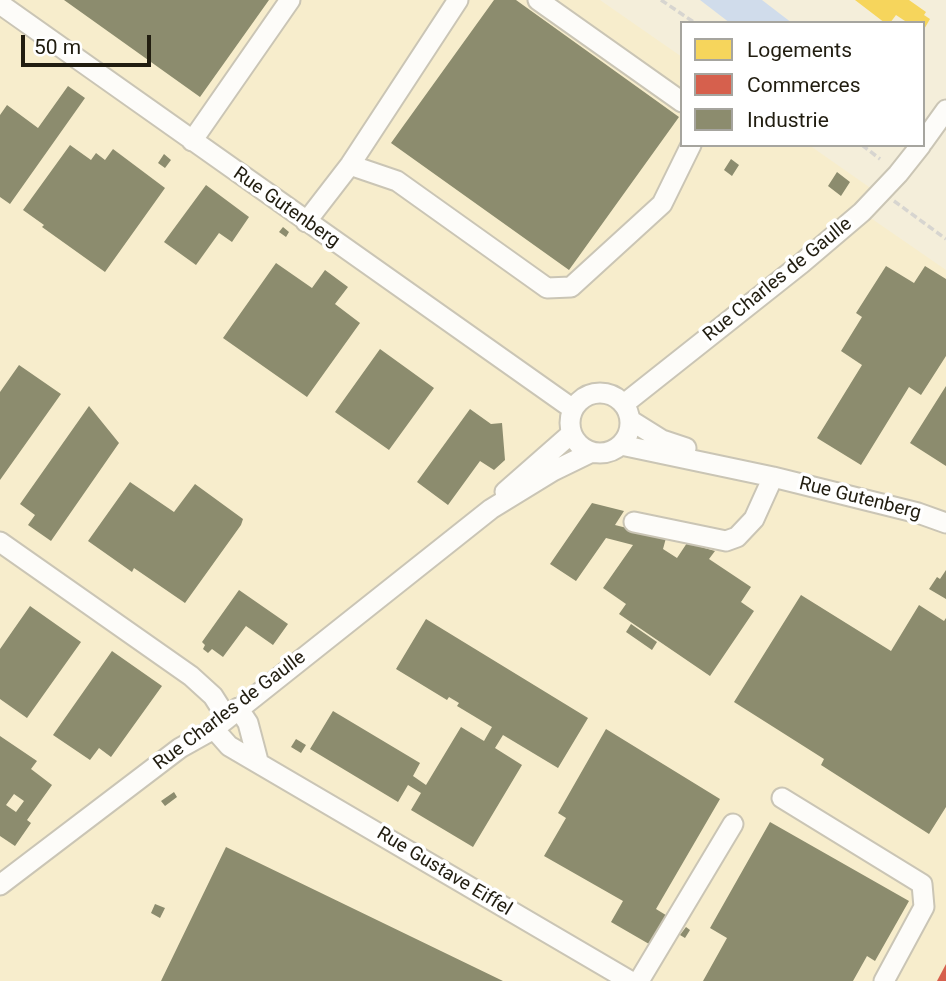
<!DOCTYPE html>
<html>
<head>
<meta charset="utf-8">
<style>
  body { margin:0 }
  #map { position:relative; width:946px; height:981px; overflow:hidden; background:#f4eeda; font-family:Roboto,sans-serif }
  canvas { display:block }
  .legend { position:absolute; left:680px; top:21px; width:245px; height:126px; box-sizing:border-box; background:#fff; border:2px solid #a6a59f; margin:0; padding:9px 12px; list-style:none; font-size:21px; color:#211d10 }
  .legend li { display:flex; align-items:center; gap:14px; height:35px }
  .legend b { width:35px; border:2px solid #a6a59f }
  .scale { position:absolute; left:21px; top:35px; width:130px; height:32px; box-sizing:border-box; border:4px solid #211d10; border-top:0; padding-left:9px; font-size:21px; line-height:24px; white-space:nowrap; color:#211d10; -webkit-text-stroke:5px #fff; paint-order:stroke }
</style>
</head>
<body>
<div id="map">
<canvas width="946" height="981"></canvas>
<ul class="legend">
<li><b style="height:19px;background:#f6d55c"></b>Logements</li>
<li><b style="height:19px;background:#d6604d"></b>Commerces</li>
<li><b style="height:19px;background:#8c8c6e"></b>Industrie</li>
</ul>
<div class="scale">50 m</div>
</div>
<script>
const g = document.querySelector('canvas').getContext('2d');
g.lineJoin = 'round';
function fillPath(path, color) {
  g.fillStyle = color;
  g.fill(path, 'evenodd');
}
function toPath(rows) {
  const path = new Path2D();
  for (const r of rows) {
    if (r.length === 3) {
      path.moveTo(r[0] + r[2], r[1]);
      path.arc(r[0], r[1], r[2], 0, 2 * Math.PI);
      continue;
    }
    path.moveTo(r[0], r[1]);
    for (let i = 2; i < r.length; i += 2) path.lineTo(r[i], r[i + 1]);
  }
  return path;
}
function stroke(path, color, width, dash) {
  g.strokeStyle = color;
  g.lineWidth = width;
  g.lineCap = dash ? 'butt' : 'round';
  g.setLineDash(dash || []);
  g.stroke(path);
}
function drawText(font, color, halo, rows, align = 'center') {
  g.font = font + ' Roboto,sans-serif';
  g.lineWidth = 7;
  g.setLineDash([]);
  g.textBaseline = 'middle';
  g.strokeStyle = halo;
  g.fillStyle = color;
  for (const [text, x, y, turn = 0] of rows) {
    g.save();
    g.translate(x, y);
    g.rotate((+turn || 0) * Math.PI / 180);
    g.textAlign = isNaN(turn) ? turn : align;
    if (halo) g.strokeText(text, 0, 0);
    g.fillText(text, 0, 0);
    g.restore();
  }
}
fillPath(toPath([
  [0,0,600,0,682,57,682,145,809,145,879,194,862,212,946,270,946,981,0,981]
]), '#f7edcc');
fillPath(toPath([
  [700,0,762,0,792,23,730,23]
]), '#d0dceb');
fillPath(toPath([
  [855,0,909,0,926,12,924,15,930,19,923,31,923,23,908,23,896,15,890,23,885,23]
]), '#f6d55c');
fillPath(toPath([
  [946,964,946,981,937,981]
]), '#d6604d');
fillPath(toPath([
  [64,0,269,0,200,97],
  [494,0,516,0,679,117,569,270,391,143],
  [68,86,85,98,10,204,0,197,0,115,7,105,38,128],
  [70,145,91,160,96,153,105,160,113,149,165,188,105,272,42,227,44,225,23,210],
  [164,154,171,160,165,168,158,163],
  [731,159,739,165,732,176,724,170],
  [837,172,850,182,841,196,828,186],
  [206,185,249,217,232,242,219,233,196,265,164,242],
  [283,227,289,232,286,237,279,232],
  [276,263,312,288,325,270,348,287,335,304,360,323,307,397,223,338],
  [886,266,914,283,925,266,946,279,946,356,921,395,909,387,861,465,817,438,862,365,841,351,862,317,856,313],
  [380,349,434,388,389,450,335,412],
  [19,365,61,394,0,480,0,392],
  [946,386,946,466,910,443],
  [89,406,119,443,51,541,28,525,35,515,20,504],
  [470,409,491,424,502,423,505,460,494,470,480,461,448,505,417,482],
  [130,482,174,512,195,484,243,519,241,525,185,603,134,568,132,572,88,541],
  [592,503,624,511,615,525,666,538,663,549,677,558,687,543,715,551,709,559,751,587,741,602,754,611,710,676,619,614,626,604,603,588,633,545,606,538,576,581,550,564],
  [946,570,946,599,929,589,937,577,940,579],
  [239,590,288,624,273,645,246,626,223,657,212,649,208,653,203,649,205,645,202,642],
  [801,595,891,651,919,605,944,621,946,618,946,807,929,834,821,765,824,759,734,702],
  [30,606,81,642,27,718,0,699,0,649],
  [426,619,588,718,558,768,503,735,495,748,522,765,473,847,411,810,421,793,408,785,398,802,310,749,333,711,420,763,413,776,426,785,461,727,484,741,492,727,457,706,459,703,449,697,447,700,396,669],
  [631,624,657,642,652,650,626,632],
  [112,651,162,686,111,757,99,748,90,760,53,735],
  [606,729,720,799,656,909,669,917,665,925,661,923,649,944,611,922,623,901,544,856,566,818,558,813],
  [0,736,37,761,31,769,52,785,27,820,31,823,15,846,0,836],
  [14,794,24,801,16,812,6,805],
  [296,739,306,745,301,753,291,747],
  [174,792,177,797,165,806,161,801],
  [770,822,909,901,875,961,867,956,853,981,703,981,727,938,710,928],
  [226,847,503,981,161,981],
  [155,904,165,908,160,918,151,913],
  [686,927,690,930,685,938,680,935]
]), '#8c8c6e');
const minor = toPath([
  [538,0,682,102],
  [0,4,573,409],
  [192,141,290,0],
  [923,142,946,110],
  [350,165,397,181,547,288,571,287,662,204,691,145],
  [306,222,350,165,458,0],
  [600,423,30],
  [624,404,802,263,862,212,898,174,921,145],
  [630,420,662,440,686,448],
  [621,445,773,477,918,513,946,523],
  [505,492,571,434],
  [634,522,726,541,737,537,754,519,773,477],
  [0,542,191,676,213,696,227,718],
  [238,708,248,723,258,761],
  [214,729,229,746,630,981],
  [782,798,922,884,924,907,884,981],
  [0,885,180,748,214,729,491,509,553,471,592,452],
  [639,981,733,824]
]);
stroke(minor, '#cac5b5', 23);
stroke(toPath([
  [661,0,695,23],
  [862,145,880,159],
  [894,201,946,239]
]), '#d7d5d0', 3.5, [7, 3.5]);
stroke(minor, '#fdfcf9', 19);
drawText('19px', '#211d10', '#fff', [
  ["Rue Gutenberg",286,208,35],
  ["Rue Charles de Gaulle",778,280,-39],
  ["Rue Gutenberg",860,499,14],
  ["Rue Charles de Gaulle",230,711,-37],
  ["Rue Gustave Eiffel",444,872,31]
]);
</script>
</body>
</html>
